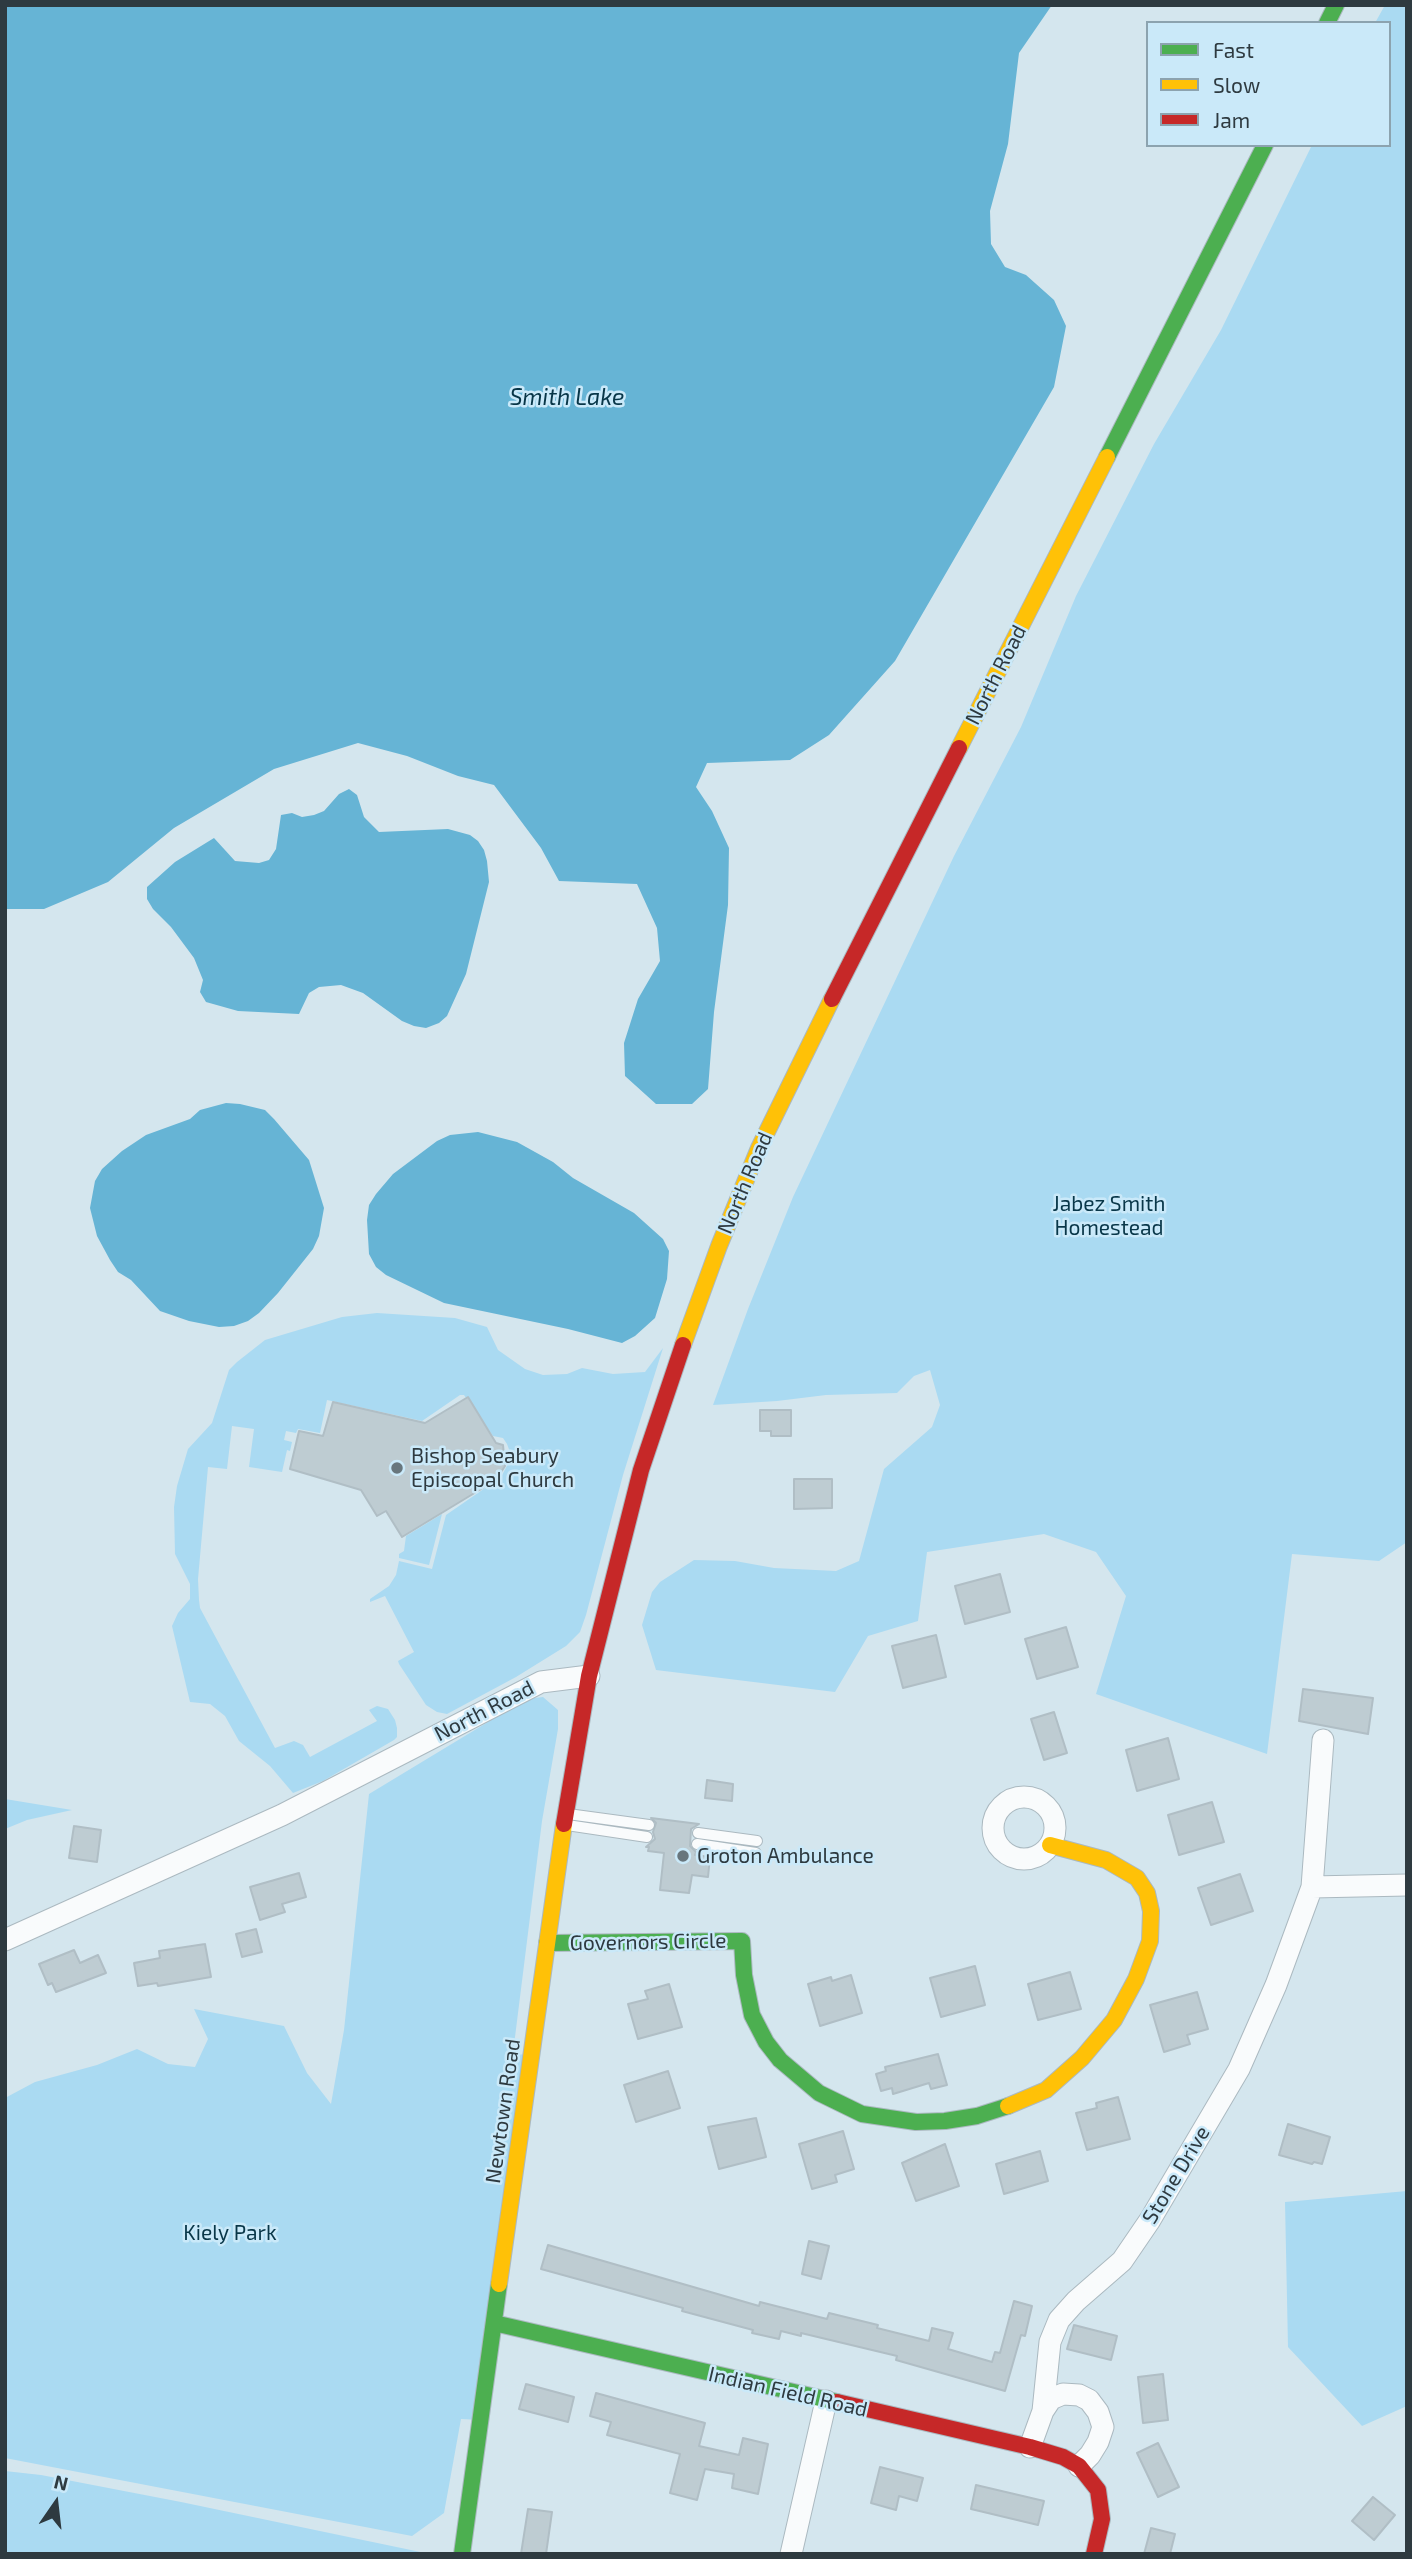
<!DOCTYPE html>
<html>
<head>
<meta charset="utf-8">
<style>
  body { margin:0 }
  #map { position:relative; width:1412px; height:2559px; overflow:hidden; background:#d4e6ee; font-family:"Exo 2",sans-serif }
  canvas { display:block }
  .frame { position:absolute; inset:0; border:7px solid #2e3a40; pointer-events:none }
  .legend { position:absolute; left:1146px; top:21px; width:245px; height:126px; box-sizing:border-box; background:#cae9f9; border:2px solid #8ca3af; margin:0; padding:9px 12px; list-style:none; font-size:21px; color:#2e3a40 }
  .legend li { display:flex; align-items:center; gap:14px; height:35px }
  .legend b { width:35px; border:2px solid #8ca3af }
  .north { position:absolute; left:21px; top:2468px; width:70px; height:70px; -webkit-text-stroke:5px #cae9f9; paint-order:stroke; rotate:14deg; font-size:19px; font-weight:700; line-height:28px; text-align:center; color:#2e3a40 }
  .north::after { content:''; display:block; margin:auto; width:24px; height:32px; background:#2e3a40; clip-path:polygon(50% 0,100% 100%,50% 72%,0 100%) }
</style>
</head>
<body>
<div id="map">
<canvas width="1412" height="2559"></canvas>
<div class="frame"></div>
<ul class="legend">
<li><b style="height:9px;background:#4caf50"></b>Fast</li>
<li><b style="height:9px;background:#ffc107"></b>Slow</li>
<li><b style="height:9px;background:#c62828"></b>Jam</li>
</ul>
<div class="north">N</div>
</div>
<script>
const g = document.querySelector('canvas').getContext('2d');
g.lineJoin = 'round';
function fillPath(path, color) {
  g.fillStyle = color;
  g.fill(path, 'evenodd');
}
function toPath(rows) {
  const path = new Path2D();
  for (const r of rows) {
    if (r.length === 3) {
      path.moveTo(r[0] + r[2], r[1]);
      path.arc(r[0], r[1], r[2], 0, 2 * Math.PI);
      continue;
    }
    path.moveTo(r[0], r[1]);
    for (let i = 2; i < r.length; i += 2) path.lineTo(r[i], r[i + 1]);
  }
  return path;
}
function stroke(path, color, width, dash) {
  g.strokeStyle = color;
  g.lineWidth = width;
  g.lineCap = dash ? 'butt' : 'round';
  g.setLineDash(dash || []);
  g.stroke(path);
}
function drawText(font, color, halo, rows, align = 'center') {
  g.font = font + ' "Exo 2",sans-serif';
  g.lineWidth = 5;
  g.setLineDash([]);
  g.textBaseline = 'middle';
  g.strokeStyle = halo;
  g.fillStyle = color;
  for (const [text, x, y, turn = 0] of rows) {
    g.save();
    g.translate(x, y);
    g.rotate((+turn || 0) * Math.PI / 180);
    g.textAlign = isNaN(turn) ? turn : align;
    if (halo) g.strokeText(text, 0, 0);
    g.fillText(text, 0, 0);
    g.restore();
  }
}
fillPath(toPath([
  [1385,5,1407,5,1407,1542,1379,1561,1292,1554,1267,1754,1096,1694,1126,1596,1096,1552,1044,1534,927,1552,918,1621,868,1636,835,1692,656,1670,642,1625,652,1592,660,1582,694,1560,735,1561,774,1568,836,1571,859,1561,884,1469,932,1427,940,1405,930,1370,914,1376,897,1393,826,1395,777,1401,713,1405,748,1309,793,1197,954,856,1021,727,1076,596,1154,444,1221,330,1312,145,1389,145,1389,23,1375,23],
  [377,1313,455,1318,487,1327,498,1350,525,1369,543,1375,567,1374,582,1368,613,1374,645,1372,663,1348,623,1475,586,1615,580,1632,566,1646,516,1677,447,1714,437,1712,426,1705,399,1664,398,1661,414,1652,385,1596,370,1602,370,1599,389,1586,396,1575,399,1561,432,1569,446,1515,501,1477,509,1462,510,1452,507,1444,503,1438,493,1436,464,1395,460,1395,422,1421,327,1400,320,1433,298,1429,296,1433,286,1431,284,1440,292,1442,290,1451,287,1450,282,1472,249,1467,254,1429,232,1426,227,1469,208,1467,198,1579,199,1600,200,1608,275,1748,294,1741,303,1745,310,1757,377,1721,369,1710,377,1706,388,1709,395,1720,397,1728,397,1737,394,1740,323,1781,293,1793,270,1766,239,1741,225,1716,210,1704,190,1702,172,1626,178,1613,190,1599,190,1584,175,1554,174,1507,177,1486,188,1449,212,1423,229,1370,237,1362,265,1340,342,1317],
  [442,1514,429,1565,399,1558,399,1554,404,1551,406,1536],
  [543,1697,558,1710,558,1729,542,1821,513,2053,525,2055,481,2420,461,2419,444,2513,412,2536,5,2458,5,2098,35,2082,97,2065,137,2049,168,2064,195,2067,208,2039,194,2009,284,2026,307,2073,331,2104,344,2030,369,1794,526,1699],
  [5,1799,72,1810,27,1820,5,1829],
  [1407,2191,1407,2406,1362,2426,1288,2347,1285,2202],
  [5,2471,41,2475,181,2502,430,2554,5,2554]
]), '#aadaf2');
fillPath(toPath([
  [5,5,1052,5,1019,53,1008,144,990,211,991,244,1005,267,1026,275,1054,300,1066,326,1054,387,895,661,829,735,790,760,707,763,696,787,712,811,729,848,728,905,714,1012,708,1089,692,1104,656,1104,625,1076,624,1043,638,999,660,961,657,928,637,884,559,881,541,848,494,785,458,776,407,756,358,743,274,769,174,828,108,882,44,909,5,909],
  [349,789,357,795,364,817,379,832,448,829,470,835,478,841,484,850,487,861,489,882,466,974,447,1016,439,1023,426,1028,414,1026,402,1021,363,993,341,985,319,987,309,993,299,1014,238,1011,206,1002,200,992,203,980,194,958,171,927,153,909,147,899,147,887,175,862,214,838,235,861,259,863,269,860,276,849,281,815,292,813,302,817,314,815,324,811,339,794],
  [226,1103,240,1104,265,1110,274,1119,309,1160,324,1208,319,1236,313,1249,278,1293,259,1313,248,1321,234,1326,219,1327,189,1321,160,1311,131,1280,118,1272,110,1260,97,1236,90,1208,95,1181,102,1169,122,1151,146,1135,190,1119,200,1110],
  [478,1132,517,1142,553,1162,573,1178,634,1213,663,1239,669,1251,667,1279,655,1318,635,1336,622,1343,568,1329,444,1303,386,1275,376,1267,369,1254,367,1220,369,1205,376,1194,393,1174,437,1141,450,1135]
]), '#66b4d5');
const building = toPath([
  [468,1397,496,1443,503,1445,505,1466,496,1480,402,1537,386,1511,377,1516,361,1490,290,1469,299,1431,323,1436,333,1402,425,1423,468,1397],
  [760,1410,791,1410,791,1436,771,1436,771,1431,760,1431,760,1410],
  [794,1479,832,1479,832,1508,794,1509,794,1479],
  [1000,1574,1010,1612,965,1624,955,1586,1000,1574],
  [1066,1627,1078,1667,1037,1679,1025,1639,1066,1627],
  [936,1635,946,1677,903,1688,892,1646,936,1635],
  [1303,1689,1373,1698,1368,1734,1299,1721,1303,1689],
  [1054,1712,1067,1753,1044,1760,1031,1719,1054,1712],
  [1168,1738,1179,1779,1137,1791,1126,1750,1168,1738],
  [707,1780,733,1784,732,1801,705,1798,707,1780],
  [1212,1802,1224,1842,1179,1855,1168,1815,1212,1802],
  [651,1818,699,1824,691,1829,690,1846,696,1852,695,1855,710,1857,708,1877,692,1875,689,1893,660,1890,664,1853,648,1851,649,1847,646,1847,655,1839,653,1832,656,1823,651,1818],
  [74,1826,101,1830,97,1862,69,1858,74,1826],
  [299,1873,306,1897,282,1904,285,1912,260,1920,250,1887,299,1873],
  [1240,1874,1253,1911,1211,1925,1198,1888,1240,1874],
  [256,1929,262,1952,242,1957,236,1934,256,1929],
  [205,1944,211,1977,158,1986,157,1983,138,1986,134,1963,160,1958,159,1951,205,1944],
  [74,1950,80,1963,98,1955,106,1973,56,1992,52,1983,48,1985,39,1964,74,1950],
  [975,1966,985,2005,941,2017,930,1978,975,1966],
  [1070,1972,1081,2009,1038,2020,1028,1984,1070,1972],
  [851,1975,862,2013,820,2026,808,1984,831,1977,832,1981,851,1975],
  [669,1984,682,2027,638,2039,628,2004,648,1999,645,1991,669,1984],
  [1197,1992,1208,2029,1187,2035,1190,2044,1164,2052,1150,2005,1197,1992],
  [938,2054,947,2085,931,2089,929,2083,893,2094,892,2088,881,2091,876,2074,886,2071,885,2067,938,2054],
  [668,2071,680,2108,636,2122,624,2085,668,2071],
  [1118,2097,1130,2139,1087,2150,1076,2113,1097,2108,1096,2103,1118,2097],
  [756,2118,766,2157,719,2169,708,2127,756,2118],
  [1288,2124,1330,2137,1322,2164,1314,2162,1312,2164,1279,2155,1288,2124],
  [843,2131,854,2169,835,2175,837,2182,812,2189,799,2144,843,2131],
  [945,2144,959,2186,916,2201,902,2163,945,2144],
  [1040,2151,1048,2181,1004,2194,996,2164,1040,2151],
  [809,2241,829,2246,821,2279,802,2274,809,2241],
  [548,2245,759,2306,760,2302,827,2319,829,2313,878,2325,877,2328,929,2341,932,2328,953,2333,948,2349,992,2362,995,2352,1000,2353,1014,2301,1032,2306,1025,2336,1021,2335,1005,2391,896,2360,897,2356,801,2333,801,2336,781,2331,779,2339,752,2333,753,2330,682,2311,683,2308,541,2269,548,2245],
  [1074,2325,1117,2336,1111,2360,1067,2349,1074,2325],
  [1163,2374,1168,2420,1143,2423,1138,2377,1163,2374],
  [526,2384,574,2397,568,2422,519,2409,526,2384],
  [596,2393,705,2423,699,2446,739,2455,743,2438,768,2444,758,2494,732,2488,734,2474,705,2469,697,2500,670,2493,680,2454,607,2435,611,2422,590,2416,596,2393],
  [1158,2443,1179,2487,1158,2497,1137,2453,1158,2443],
  [880,2467,923,2478,917,2501,899,2496,896,2510,871,2503,880,2467],
  [976,2485,1044,2501,1038,2525,971,2509,976,2485],
  [1373,2497,1395,2515,1374,2540,1352,2521,1373,2497],
  [528,2509,552,2512,546,2554,521,2554,528,2509],
  [1151,2528,1175,2534,1170,2554,1144,2554,1151,2528]
]);
fillPath(building, '#beccd2');
stroke(building, '#b0bec5', 2);
const lane = toPath([
  [568,1814,649,1825],
  [567,1825,647,1837],
  [698,1833,757,1841],
  [697,1844,756,1853]
]);
const street = toPath([
  [1024,1828,31],
  [1312,1887,1407,1885],
  [5,1940,282,1815,541,1682,589,1676],
  [1043,2411,1051,2399,1063,2394,1079,2395,1089,2400,1098,2412,1103,2427,1098,2442,1090,2455,1079,2466],
  [1030,2447,1043,2411,1050,2342,1059,2320,1076,2301,1122,2261,1150,2220,1239,2069,1276,1985,1312,1887,1323,1740],
  [791,2554,826,2401]
]);
const fast = toPath([
  [1327,23,1336,5],
  [1107,457,1265,145],
  [547,1943,742,1941,744,1975,752,2015,766,2042,780,2060,819,2093,862,2114,916,2122,945,2121,977,2116,1008,2106],
  [494,2323,837,2402],
  [462,2554,499,2284]
]);
const slow = toPath([
  [959,748,1107,457],
  [683,1345,719,1246,759,1148,832,999],
  [1008,2106,1046,2090,1082,2058,1114,2020,1136,1979,1150,1941,1151,1911,1147,1893,1137,1878,1106,1860,1050,1845],
  [499,2284,564,1824]
]);
const jam = toPath([
  [832,999,959,748],
  [564,1824,589,1676,641,1470,683,1345],
  [837,2402,1030,2447,1063,2457,1079,2466,1098,2490,1102,2519,1094,2554]
]);
stroke(lane, '#abb9c0', 12);
stroke(street, '#abb9c0', 23);
stroke(fast, '#abb9c0', 18);
stroke(slow, '#abb9c0', 18);
stroke(jam, '#abb9c0', 18);
stroke(lane, '#f9fbfc', 10);
stroke(street, '#f9fbfc', 21);
stroke(fast, '#4caf50', 16);
stroke(slow, '#ffc107', 16);
stroke(jam, '#c62828', 16);
for (const [x, y, r, color] of [
  [397,1468,7,"#68767d"],
  [683,1856,7,"#68767d"]
]) {
  const dot = new Path2D();
  dot.arc(x, y, r, 0, 2 * Math.PI);
  g.fillStyle = color;
  g.fill(dot);
  stroke(dot, '#cae9f9', 2.5);
}
drawText('21px', '#2e3a40', '#cae9f9', [
  ["North Road",996,675,-63],
  ["North Road",745,1183,-67],
  ["North Road",484,1711,-27],
  ["Governors Circle",648,1942,-1],
  ["Newtown Road",503,2111,-82],
  ["Stone Drive",1176,2175,-59],
  ["Indian Field Road",788,2392,13]
]);
drawText('21px', '#093749', '#cae9f9', [
  ["Jabez Smith",1109,1204],
  ["Homestead",1109,1228],
  ["Kiely Park",230,2233]
]);
drawText('21px', '#2e3a40', '#cae9f9', [
  ["Bishop Seabury",411,1456],
  ["Episcopal Church",411,1480],
  ["Groton Ambulance",697,1856]
], 'left');
drawText('italic 23px', '#083648', '#cae9f9', [
  ["Smith Lake",567,397]
]);
</script>
</body>
</html>
